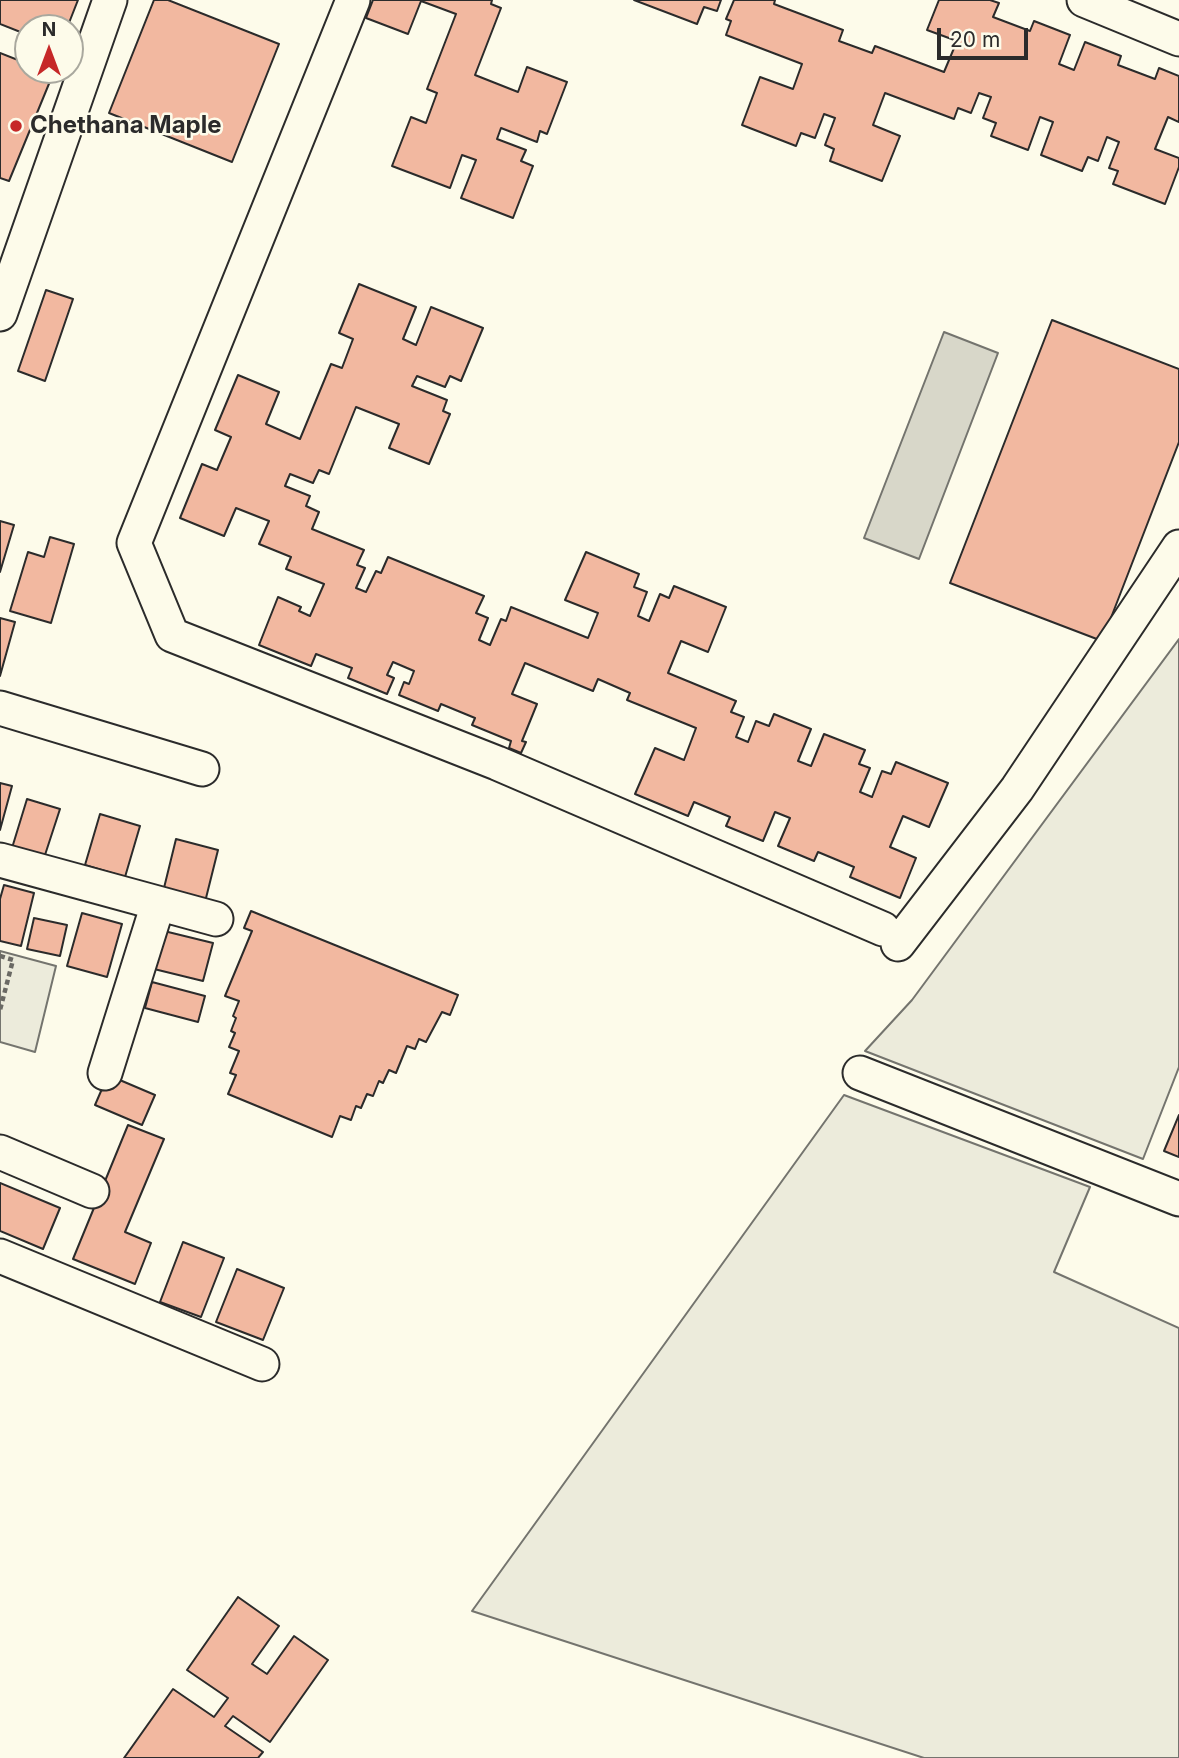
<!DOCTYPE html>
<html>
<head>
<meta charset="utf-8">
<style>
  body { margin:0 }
  #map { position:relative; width:1179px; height:1758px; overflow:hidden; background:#fdfbea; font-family:Inter,sans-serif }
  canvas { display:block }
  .north { position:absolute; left:14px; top:14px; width:70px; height:70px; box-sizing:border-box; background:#fdfbea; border:2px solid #a9a89e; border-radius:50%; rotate:0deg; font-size:19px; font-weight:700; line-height:28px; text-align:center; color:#2b2b2b }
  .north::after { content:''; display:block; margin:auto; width:24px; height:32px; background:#c62828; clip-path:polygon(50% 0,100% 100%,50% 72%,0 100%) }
  .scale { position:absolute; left:937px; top:28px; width:91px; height:32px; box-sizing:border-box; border:4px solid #2b2b2b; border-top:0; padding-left:9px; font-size:21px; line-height:24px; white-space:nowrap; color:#2b2b2b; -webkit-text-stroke:5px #fdfbea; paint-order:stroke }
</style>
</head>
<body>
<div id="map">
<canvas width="1179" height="1758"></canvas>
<div class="north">N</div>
<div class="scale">20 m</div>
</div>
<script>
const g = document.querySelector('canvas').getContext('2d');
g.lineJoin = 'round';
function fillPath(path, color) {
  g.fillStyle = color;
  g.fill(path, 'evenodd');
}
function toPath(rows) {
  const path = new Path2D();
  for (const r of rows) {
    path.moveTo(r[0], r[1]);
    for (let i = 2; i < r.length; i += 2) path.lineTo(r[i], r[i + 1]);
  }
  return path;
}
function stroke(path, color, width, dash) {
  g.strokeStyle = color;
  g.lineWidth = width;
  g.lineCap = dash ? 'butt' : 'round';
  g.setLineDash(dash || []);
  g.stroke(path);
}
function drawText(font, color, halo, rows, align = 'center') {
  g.font = font + ' Inter,sans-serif';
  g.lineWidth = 5;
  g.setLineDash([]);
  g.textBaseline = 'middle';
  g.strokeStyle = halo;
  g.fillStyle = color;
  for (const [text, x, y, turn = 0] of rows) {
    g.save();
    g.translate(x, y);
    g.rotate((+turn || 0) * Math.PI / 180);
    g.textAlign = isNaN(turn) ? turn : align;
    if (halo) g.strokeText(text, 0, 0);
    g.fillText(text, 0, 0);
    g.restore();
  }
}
const green = toPath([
  [1179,639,1179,1067,1143,1159,865,1051,912,1000,1179,639],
  [0,951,56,966,35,1052,0,1042,0,951],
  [844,1095,1090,1187,1054,1272,1179,1328,1179,1758,924,1758,472,1611,844,1095]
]);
fillPath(green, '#ecebdb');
stroke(green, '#74746e', 2);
const water = toPath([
  [944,332,998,353,919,559,864,538,944,332]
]);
fillPath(water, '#d8d7c9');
stroke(water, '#74746e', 2);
const building = toPath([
  [0,0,78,0,67,28,28,28,28,35,0,24,0,0],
  [154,0,168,0,279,44,232,162,109,113,154,0],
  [373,0,492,0,491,4,501,8,475,75,518,92,527,67,567,82,547,134,540,131,537,142,501,128,497,139,526,150,521,161,533,166,513,218,461,198,476,160,462,155,450,188,392,166,411,117,426,123,437,93,427,89,456,14,421,1,408,34,366,18,373,0],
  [634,0,721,0,717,11,704,7,697,24,634,0],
  [734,0,775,0,774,4,843,30,839,41,872,53,875,46,944,72,957,41,927,30,939,0,990,0,999,3,993,17,1030,31,1034,21,1070,35,1059,64,1074,70,1085,42,1121,56,1118,65,1155,79,1159,68,1179,76,1179,122,1168,117,1155,149,1179,158,1179,167,1165,204,1113,184,1118,171,1109,168,1119,142,1107,137,1098,161,1088,157,1082,171,1041,155,1053,122,1040,117,1028,150,991,136,996,123,983,118,991,97,979,93,971,113,958,108,954,119,885,93,873,125,900,136,882,181,830,161,834,149,825,145,835,118,824,114,815,138,801,133,796,146,742,125,760,77,793,89,802,64,726,35,731,21,726,19,734,0],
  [0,53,28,64,28,70,43,70,53,74,9,181,0,178,0,53],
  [359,284,416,307,403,339,416,345,431,307,483,328,461,381,450,376,445,387,417,376,412,386,447,400,443,411,450,414,429,464,389,448,399,424,356,407,329,474,319,470,313,483,290,474,285,486,310,496,306,506,319,512,312,529,364,550,357,565,365,568,356,588,366,592,376,571,381,573,388,557,484,596,476,613,488,618,479,640,490,645,501,619,506,621,511,607,588,638,598,613,565,600,586,552,639,574,634,587,647,592,638,616,649,621,660,594,669,598,674,586,726,607,708,652,681,641,668,673,736,701,731,712,744,717,736,737,748,742,756,721,769,726,774,714,811,729,798,761,811,766,824,734,865,750,859,764,870,768,860,792,872,797,882,771,891,774,896,762,948,783,929,827,903,816,890,847,916,858,900,898,850,877,854,867,818,852,814,861,778,846,790,818,775,812,763,841,726,826,730,817,694,802,688,816,635,794,655,748,684,760,696,728,627,700,630,693,598,679,593,691,525,663,512,694,537,704,522,741,526,742,521,753,509,748,511,741,472,725,475,718,441,704,438,711,399,695,404,682,409,684,414,671,393,662,387,675,394,678,387,694,348,678,352,668,316,654,311,666,259,645,278,597,301,607,299,611,310,616,324,584,286,569,291,557,259,544,269,521,236,508,224,536,180,518,202,464,217,470,231,437,215,430,238,375,279,392,266,424,300,439,331,364,342,368,353,339,339,333,359,284],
  [46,290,73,299,45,381,18,371,46,290],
  [1052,320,1179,369,1179,442,1102,641,950,583,1052,320],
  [0,521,14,525,0,572,0,521],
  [50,537,74,544,51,623,10,611,28,552,44,557,50,537],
  [0,618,15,622,0,676,0,618],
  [0,783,12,786,0,830,0,783],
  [27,799,60,809,44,858,12,848,27,799],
  [100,814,140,826,125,877,85,865,100,814],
  [176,839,218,850,205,902,163,892,176,839],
  [4,885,34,893,21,946,0,941,0,899,4,885],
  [251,911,458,995,450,1015,442,1012,426,1042,419,1039,415,1049,407,1046,396,1073,389,1070,383,1083,379,1081,373,1096,367,1094,361,1108,356,1106,351,1120,340,1116,332,1137,228,1094,236,1075,230,1073,239,1051,229,1047,235,1033,231,1031,236,1018,233,1016,239,1001,225,996,252,931,244,928,251,911],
  [82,913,122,924,107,977,67,966,82,913],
  [34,918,67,925,60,956,27,949,34,918],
  [164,931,213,943,203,981,154,969,164,931],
  [152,982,205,996,198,1022,145,1008,152,982],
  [108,1075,155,1095,142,1125,95,1105,108,1075],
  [1179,1115,1179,1157,1164,1151,1179,1115],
  [128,1125,164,1139,125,1232,151,1243,135,1284,73,1259,128,1125],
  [0,1183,60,1208,43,1249,0,1231,0,1183],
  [183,1242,224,1258,201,1317,160,1302,183,1242],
  [237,1269,284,1288,263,1340,216,1322,237,1269],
  [238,1597,279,1626,252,1664,267,1674,294,1636,328,1660,270,1742,233,1716,225,1726,263,1752,258,1758,124,1758,173,1689,214,1717,228,1698,187,1670,238,1597]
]);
fillPath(building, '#f2b8a0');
stroke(building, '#2b2b2b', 2);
const minor = toPath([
  [353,0,134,543,172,635,497,763,883,929],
  [1084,0,1179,39],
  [0,314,110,0],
  [0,708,202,769],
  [0,860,216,919],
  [898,944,1017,789,1179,547],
  [105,1073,158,904],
  [860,1073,1179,1199],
  [0,1152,92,1191],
  [0,1256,262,1364]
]);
stroke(minor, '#2b2b2b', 37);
stroke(toPath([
  [0,956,13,960,0,1010]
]), '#6a6964', 4.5, [5, 3.5]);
stroke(minor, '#fdfbea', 33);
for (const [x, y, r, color] of [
  [16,126,7,"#c62828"]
]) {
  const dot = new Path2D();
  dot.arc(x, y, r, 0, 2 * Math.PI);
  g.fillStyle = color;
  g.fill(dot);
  stroke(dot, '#fdfbea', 2.5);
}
drawText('bold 24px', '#2b2b2b', '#fdfbea', [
  ["Chethana Maple",30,126]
], 'left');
</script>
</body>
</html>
